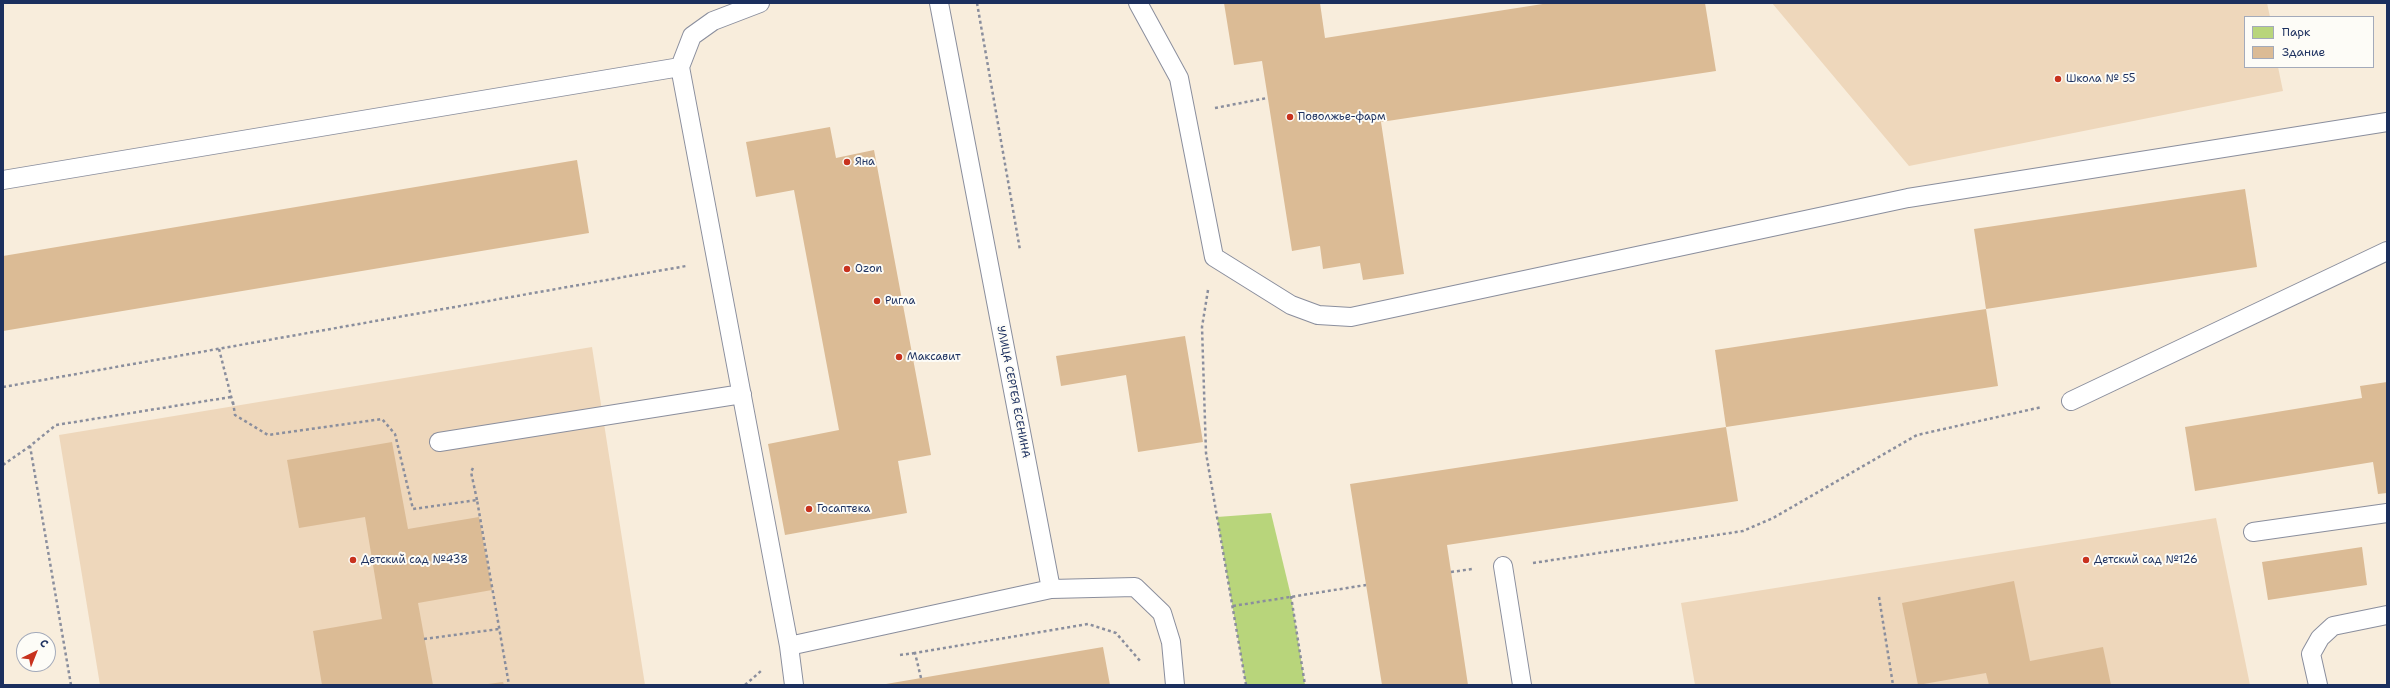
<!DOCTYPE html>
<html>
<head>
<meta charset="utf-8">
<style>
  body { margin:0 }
  #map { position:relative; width:2390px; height:688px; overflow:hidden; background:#f8eddc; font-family:"Shantell Sans",sans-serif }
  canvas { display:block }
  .frame { position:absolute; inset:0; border:4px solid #1b2f5e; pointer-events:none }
  .legend { position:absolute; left:2244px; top:16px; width:130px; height:52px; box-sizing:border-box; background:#fdfcf7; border:1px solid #a3aaba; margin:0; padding:5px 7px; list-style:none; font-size:12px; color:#1b2f5e }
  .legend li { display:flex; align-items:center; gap:8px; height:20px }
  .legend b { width:20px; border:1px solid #a3aaba }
  .north { position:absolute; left:16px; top:632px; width:40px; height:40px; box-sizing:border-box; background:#fdfcf7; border:1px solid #a3aaba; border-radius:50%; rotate:43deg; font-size:11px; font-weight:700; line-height:16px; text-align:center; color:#1b2f5e }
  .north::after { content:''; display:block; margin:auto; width:14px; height:18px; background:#c8321e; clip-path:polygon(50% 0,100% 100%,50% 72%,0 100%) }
</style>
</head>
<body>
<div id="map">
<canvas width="2390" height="688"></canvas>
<div class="frame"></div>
<ul class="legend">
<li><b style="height:11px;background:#b8d57b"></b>Парк</li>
<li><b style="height:11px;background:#dbbb95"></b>Здание</li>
</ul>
<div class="north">С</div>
</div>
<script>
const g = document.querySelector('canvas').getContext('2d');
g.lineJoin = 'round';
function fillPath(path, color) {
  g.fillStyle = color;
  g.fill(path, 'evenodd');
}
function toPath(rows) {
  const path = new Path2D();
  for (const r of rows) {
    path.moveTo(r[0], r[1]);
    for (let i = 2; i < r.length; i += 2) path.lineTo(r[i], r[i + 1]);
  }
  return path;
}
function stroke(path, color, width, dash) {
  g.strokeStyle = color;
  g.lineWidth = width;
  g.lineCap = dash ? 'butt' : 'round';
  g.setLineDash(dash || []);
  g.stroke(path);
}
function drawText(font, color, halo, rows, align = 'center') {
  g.font = font + ' "Shantell Sans",sans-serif';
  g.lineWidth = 4;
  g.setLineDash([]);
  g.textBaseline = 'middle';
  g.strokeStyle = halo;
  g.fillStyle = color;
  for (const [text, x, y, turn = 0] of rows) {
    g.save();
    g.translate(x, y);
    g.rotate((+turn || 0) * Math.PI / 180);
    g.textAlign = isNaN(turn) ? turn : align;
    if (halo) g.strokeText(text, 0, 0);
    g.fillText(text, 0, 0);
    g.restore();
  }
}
fillPath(toPath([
  [1772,3,2267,3,2270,17,2245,17,2245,67,2278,67,2283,91,1909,166],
  [592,347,645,685,100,685,59,435],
  [2216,518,2250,685,1695,685,1681,603]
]), '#eed7bb');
fillPath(toPath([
  [1271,513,1291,596,1305,685,1246,685,1217,517]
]), '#b8d57b');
fillPath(toPath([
  [1224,3,1320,3,1325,38,1549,3,1705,3,1716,71,1381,122,1404,274,1363,280,1360,263,1323,269,1320,246,1292,251,1262,61,1234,65],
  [830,127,836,158,874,150,931,455,898,461,907,513,785,535,768,444,839,430,794,190,756,197,746,142],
  [577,160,589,233,3,331,3,256],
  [2245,189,2257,267,1986,309,1998,386,1726,427,1715,350,1986,309,1974,229],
  [1185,336,1203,442,1138,452,1126,375,1061,386,1056,356],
  [2387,382,2387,493,2378,494,2373,462,2195,491,2185,427,2362,398,2360,386],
  [1726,427,1738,501,1447,545,1468,685,1382,685,1350,484],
  [392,442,408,529,479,517,492,590,418,603,433,685,322,685,313,631,382,619,365,517,299,528,287,460],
  [2362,547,2367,585,2268,600,2262,562],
  [2014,581,2030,661,2103,647,2111,685,1989,685,1986,673,1918,685,1902,603],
  [1103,647,1110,685,886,685,886,684],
  [503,682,504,685,488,685,488,684]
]), '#dbbb95');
const service = toPath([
  [760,3,713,21,692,36,680,67,789,646,794,685],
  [939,3,1051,589,1135,587,1162,613,1171,642,1175,685],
  [1138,3,1179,78,1214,257,1291,305,1318,315,1351,317,1908,198,2387,122],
  [3,180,680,67],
  [2071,401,2387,251],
  [439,442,742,394],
  [2253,532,2387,513],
  [1503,566,1522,685],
  [789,646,1051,589],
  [2318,685,2311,654,2320,638,2333,626,2387,615]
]);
stroke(service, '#8a8e9d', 20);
stroke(toPath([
  [977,3,1020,250],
  [1215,108,1267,98],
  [1208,290,1202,327,1206,453,1246,685],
  [219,349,233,404],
  [3,387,686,266],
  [233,402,235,415,268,435,382,419,395,434,413,509,477,500,509,685],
  [3,465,30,446],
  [473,468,471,472,477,500],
  [1533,563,1743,531,1773,518,1917,435,2042,407],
  [1451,572,1472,569],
  [1291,596,1305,685],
  [1879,597,1893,685],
  [1233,606,1366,585],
  [424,639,499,629],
  [900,655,915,653],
  [921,678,915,653,1088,624,1116,633,1141,662],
  [71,685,30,446,56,425,231,397],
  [745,685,761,671]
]), '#8a8e9d', 2.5, [3, 3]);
stroke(service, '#fff', 18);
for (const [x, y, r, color] of [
  [2058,79,4,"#c8321e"],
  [1290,117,4,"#c8321e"],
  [847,162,4,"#c8321e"],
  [847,269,4,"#c8321e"],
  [877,301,4,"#c8321e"],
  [899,357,4,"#c8321e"],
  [809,509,4,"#c8321e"],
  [353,560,4,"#c8321e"],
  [2086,560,4,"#c8321e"]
]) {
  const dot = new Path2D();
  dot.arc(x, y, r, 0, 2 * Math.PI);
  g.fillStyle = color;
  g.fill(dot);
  stroke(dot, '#fdfcf7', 1.5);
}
drawText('11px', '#1b2f5e', '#fdfcf7', [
  ["Школа № 55",2066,79],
  ["Поволжье-фарм",1298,117],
  ["Яна",855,162],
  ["Ozon",855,269],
  ["Ригла",885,301],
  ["Максавит",907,357],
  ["Госаптека",817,509],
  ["Детский сад №438",361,560],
  ["Детский сад №126",2094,560]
], 'left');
drawText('11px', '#1b2f5e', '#fdfcf7', [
  ["УЛИЦА СЕРГЕЯ ЕСЕНИНА",1013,392,79]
]);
</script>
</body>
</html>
